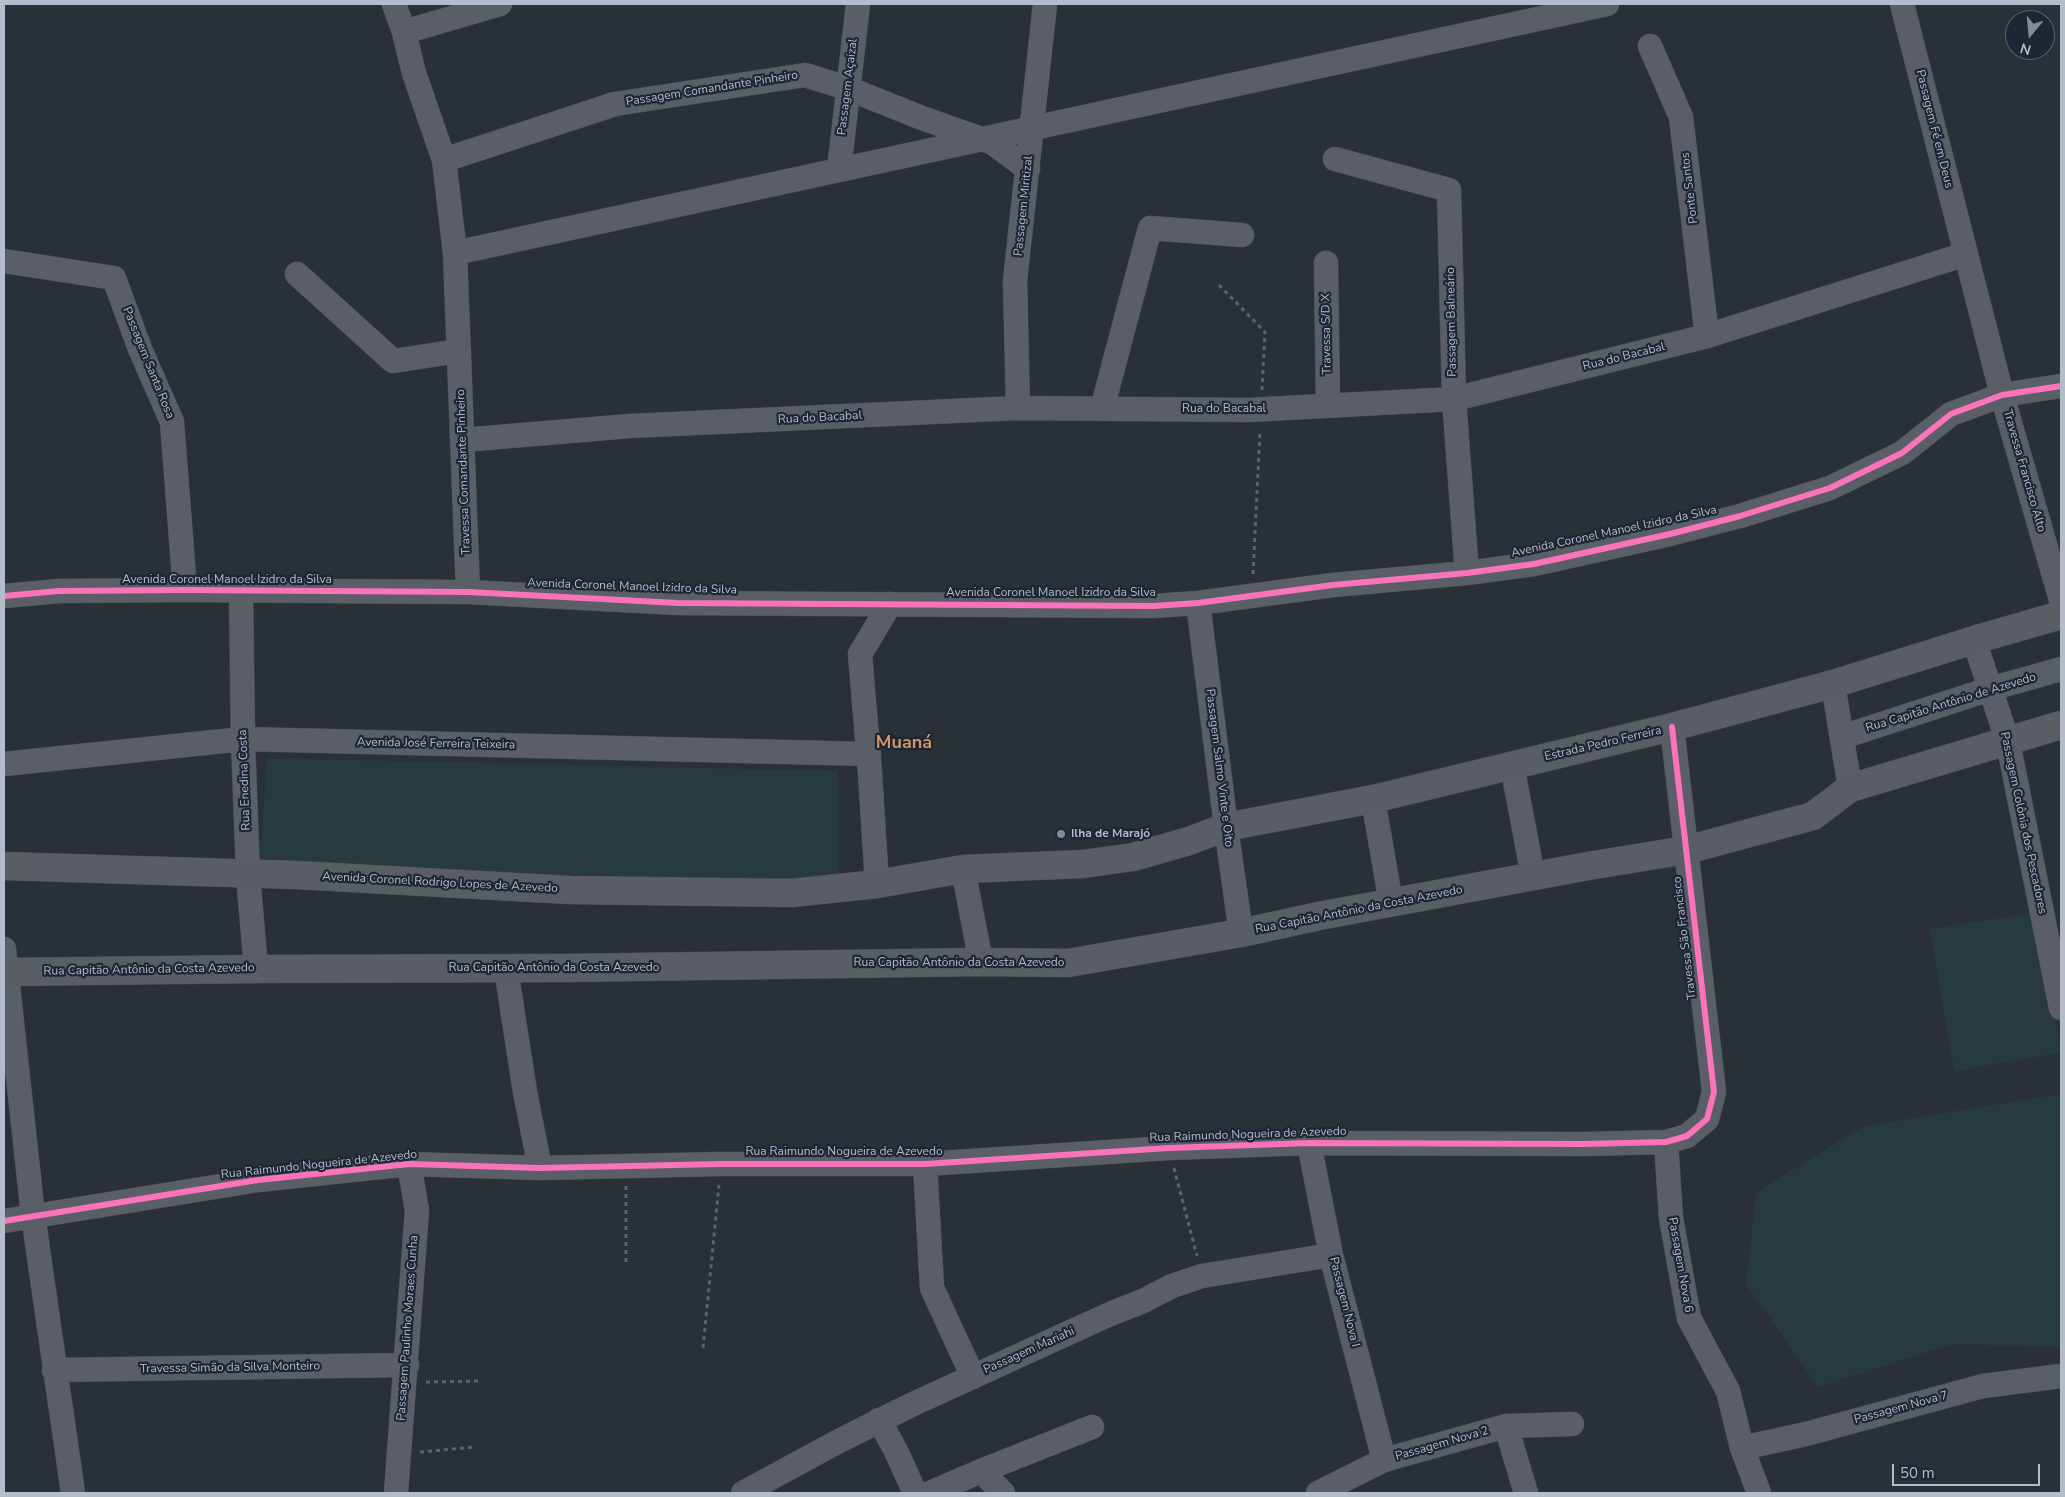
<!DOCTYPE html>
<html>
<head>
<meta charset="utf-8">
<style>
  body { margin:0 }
  #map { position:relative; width:2065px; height:1497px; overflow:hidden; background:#2a3038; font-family:"Nunito Sans",sans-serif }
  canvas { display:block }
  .frame { position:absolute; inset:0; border:5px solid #b4bcc9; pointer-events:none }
  .north { position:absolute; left:2005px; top:10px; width:50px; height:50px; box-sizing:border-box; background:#1d2633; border:1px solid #59626f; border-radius:50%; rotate:197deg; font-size:14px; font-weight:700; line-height:20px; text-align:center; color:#b4bcc9 }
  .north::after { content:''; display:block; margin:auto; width:18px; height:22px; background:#848b96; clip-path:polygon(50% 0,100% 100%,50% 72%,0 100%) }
  .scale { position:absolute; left:1892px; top:1464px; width:148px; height:22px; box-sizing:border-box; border:2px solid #b4bcc9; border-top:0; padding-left:6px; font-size:15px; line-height:18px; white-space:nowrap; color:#b4bcc9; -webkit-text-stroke:4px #1d2633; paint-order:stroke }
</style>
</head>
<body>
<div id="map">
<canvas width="2065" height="1497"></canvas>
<div class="frame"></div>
<div class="north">N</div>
<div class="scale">50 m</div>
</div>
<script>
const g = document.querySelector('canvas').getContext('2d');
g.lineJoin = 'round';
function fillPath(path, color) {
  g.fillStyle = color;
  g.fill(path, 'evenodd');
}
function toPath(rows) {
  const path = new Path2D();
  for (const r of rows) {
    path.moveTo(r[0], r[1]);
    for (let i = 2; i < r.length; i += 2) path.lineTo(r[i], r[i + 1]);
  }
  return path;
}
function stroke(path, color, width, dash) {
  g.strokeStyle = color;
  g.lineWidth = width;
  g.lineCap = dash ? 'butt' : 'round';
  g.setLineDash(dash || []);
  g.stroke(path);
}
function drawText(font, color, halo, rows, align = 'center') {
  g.font = font + ' "Nunito Sans",sans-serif';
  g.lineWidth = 4.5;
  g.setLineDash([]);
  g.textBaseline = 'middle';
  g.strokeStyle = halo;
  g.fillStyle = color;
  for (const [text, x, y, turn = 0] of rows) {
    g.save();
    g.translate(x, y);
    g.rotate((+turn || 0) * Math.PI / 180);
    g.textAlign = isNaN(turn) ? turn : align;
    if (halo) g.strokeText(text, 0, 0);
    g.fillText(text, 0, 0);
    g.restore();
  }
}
fillPath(toPath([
  [267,758,838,771,839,886,259,873],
  [2039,912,2061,1053,1954,1071,1930,929],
  [2061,1094,2061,1347,1953,1344,1818,1387,1746,1284,1756,1192,1864,1126]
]), '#273a3e');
const street = toPath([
  [394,4,404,32,414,73,444,160,455,253,468,592],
  [1902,4,2002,395,2061,600],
  [404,32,500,4],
  [1650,46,1681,117,1707,336],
  [1335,159,1449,190,1454,399,1467,573],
  [444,160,615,104,805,75,847,88,922,118,993,143,1028,169],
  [839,170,858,4],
  [455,253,1607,4],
  [4,261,114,278,140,349,172,422,185,590],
  [1326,263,1328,405],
  [297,274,393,361,459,351],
  [1018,408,1015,281,1045,4],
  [1102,409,1150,228,1242,235],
  [463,440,630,426,1018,408,1249,410,1454,399,1707,336,1966,254],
  [241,592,243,739,248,875,256,969],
  [4,596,59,591,185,590,468,592,678,603,1153,606,1198,603,1333,585,1467,573,1534,564,1670,534,1740,516,1830,488,1902,453,1951,414,2002,395,2061,386],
  [1198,603,1226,827,1241,933],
  [1974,640,2008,742,2061,1008],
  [1833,684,1850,788],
  [1842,737,1990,689,2061,669],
  [4,764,243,739,869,754],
  [1512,765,1533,876],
  [1373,799,1391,903],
  [963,869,981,962],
  [877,884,870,773,860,654,890,604],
  [4,949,33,1215,73,1493],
  [506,969,525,1092,540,1168],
  [1666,1142,1671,1218,1689,1318,1728,1391,1742,1448,1759,1493],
  [1309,1143,1331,1255,1384,1460],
  [925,1164,932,1288,973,1377],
  [4,1221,258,1180,409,1164,540,1168,721,1164,925,1164,1169,1148,1309,1143,1583,1144,1666,1142,1687,1136,1707,1119,1714,1092,1672,727],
  [54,1370,407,1365],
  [879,1420,896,1451,915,1493],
  [1506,1426,1526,1493],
  [1742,1448,1806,1434,1983,1386,2061,1376],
  [981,1471,1092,1427],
  [396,1493,417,1210,409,1164],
  [743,1493,839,1441,911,1405,1110,1314,1143,1301,1172,1286,1202,1276,1331,1255],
  [930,1493,981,1471,1003,1493],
  [1318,1493,1384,1460,1506,1426,1572,1424]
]);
const secondary = toPath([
  [4,866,296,875,570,890,792,893,877,884,963,869,1083,864,1133,857,1189,841,1226,827,1373,799,1672,727,1833,684,1974,640,2061,615],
  [4,972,256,969,565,968,981,962,1068,963,1241,933,1319,916,1588,866,1686,850,1813,816,1850,788,2061,725]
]);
stroke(street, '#484c53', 25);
stroke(secondary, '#484c53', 29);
stroke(toPath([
  [1219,285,1265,332,1262,390],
  [1253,574,1260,431],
  [1174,1168,1197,1256],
  [626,1186,626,1262],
  [703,1348,719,1185],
  [426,1382,481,1381],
  [420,1452,475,1447]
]), '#5d636a', 3, [4, 4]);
stroke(street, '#5a5e66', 24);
stroke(secondary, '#595d64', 28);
stroke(toPath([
  [4,596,59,591,185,590,468,592,678,603,1153,606,1198,603,1333,585,1467,573,1534,564,1670,534,1740,516,1830,488,1902,453,1951,414,2002,395,2061,386],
  [4,1221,258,1180,409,1164,540,1168,721,1164,925,1164,1169,1148,1309,1143,1583,1144,1666,1142,1687,1136,1707,1119,1714,1092,1672,727]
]), '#fb73b8', 6);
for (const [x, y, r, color] of [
  [1061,834,5,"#848b96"]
]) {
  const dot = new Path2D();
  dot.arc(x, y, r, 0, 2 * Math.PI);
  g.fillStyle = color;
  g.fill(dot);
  stroke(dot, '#1d2633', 2);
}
drawText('12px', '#b4bcc9', '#1d2633', [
  ["Passagem Açaizal",848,87,-83],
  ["Passagem Comandante Pinheiro",712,89,-9],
  ["Passagem Fé em Deus",1934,129,76],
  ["Ponte Santos",1690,188,-97],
  ["Passagem Miritizal",1024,206,-84],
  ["Passagem Balneário",1452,322,-91],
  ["Travessa S/D X",1327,334,-91],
  ["Rua do Bacabal",1624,357,-14],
  ["Passagem Santa Rosa",148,363,68],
  ["Rua do Bacabal",1224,409],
  ["Rua do Bacabal",820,418,-3],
  ["Travessa Francisco Alto",2024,471,74],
  ["Travessa Comandante Pinheiro",464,472,-92],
  ["Avenida Coronel Manoel Izidro da Silva",1614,532,-12],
  ["Avenida Coronel Manoel Izidro da Silva",227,580],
  ["Avenida Coronel Manoel Izidro da Silva",632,587,2],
  ["Avenida Coronel Manoel Izidro da Silva",1051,593],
  ["Rua Capitão Antônio de Azevedo",1951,703,-17],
  ["Avenida José Ferreira Teixeira",436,744,1],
  ["Estrada Pedro Ferreira",1603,744,-13],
  ["Passagem Salmo Vinte e Oito",1219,768,83],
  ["Rua Enedina Costa",245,780,-92],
  ["Passagem Colônia dos Pescadores",2023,823,78],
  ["Avenida Coronel Rodrigo Lopes de Azevedo",440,883,3],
  ["Rua Capitão Antônio da Costa Azevedo",1359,910,-11],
  ["Travessa São Francisco",1685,938,-97],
  ["Rua Capitão Antônio da Costa Azevedo",959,963],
  ["Rua Capitão Antônio da Costa Azevedo",554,968],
  ["Rua Capitão Antônio da Costa Azevedo",149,970,-1],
  ["Rua Raimundo Nogueira de Azevedo",1248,1135,-2],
  ["Rua Raimundo Nogueira de Azevedo",844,1152],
  ["Rua Raimundo Nogueira de Azevedo",319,1165,-6],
  ["Passagem Nova 6",1680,1265,80],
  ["Passagem Nova I",1344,1302,76],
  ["Passagem Paulinho Moraes Cunha",408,1328,-86],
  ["Passagem Mariahi",1029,1351,-24],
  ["Travessa Simão da Silva Monteiro",230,1368,-1],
  ["Passagem Nova 7",1901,1408,-15],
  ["Passagem Nova 2",1442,1444,-16]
]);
drawText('bold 12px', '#b4bcc9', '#1d2633', [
  ["Ilha de Marajó",1071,834]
], 'left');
drawText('bold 18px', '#d59563', '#1d2633', [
  ["Muaná",904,744]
]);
</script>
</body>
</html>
